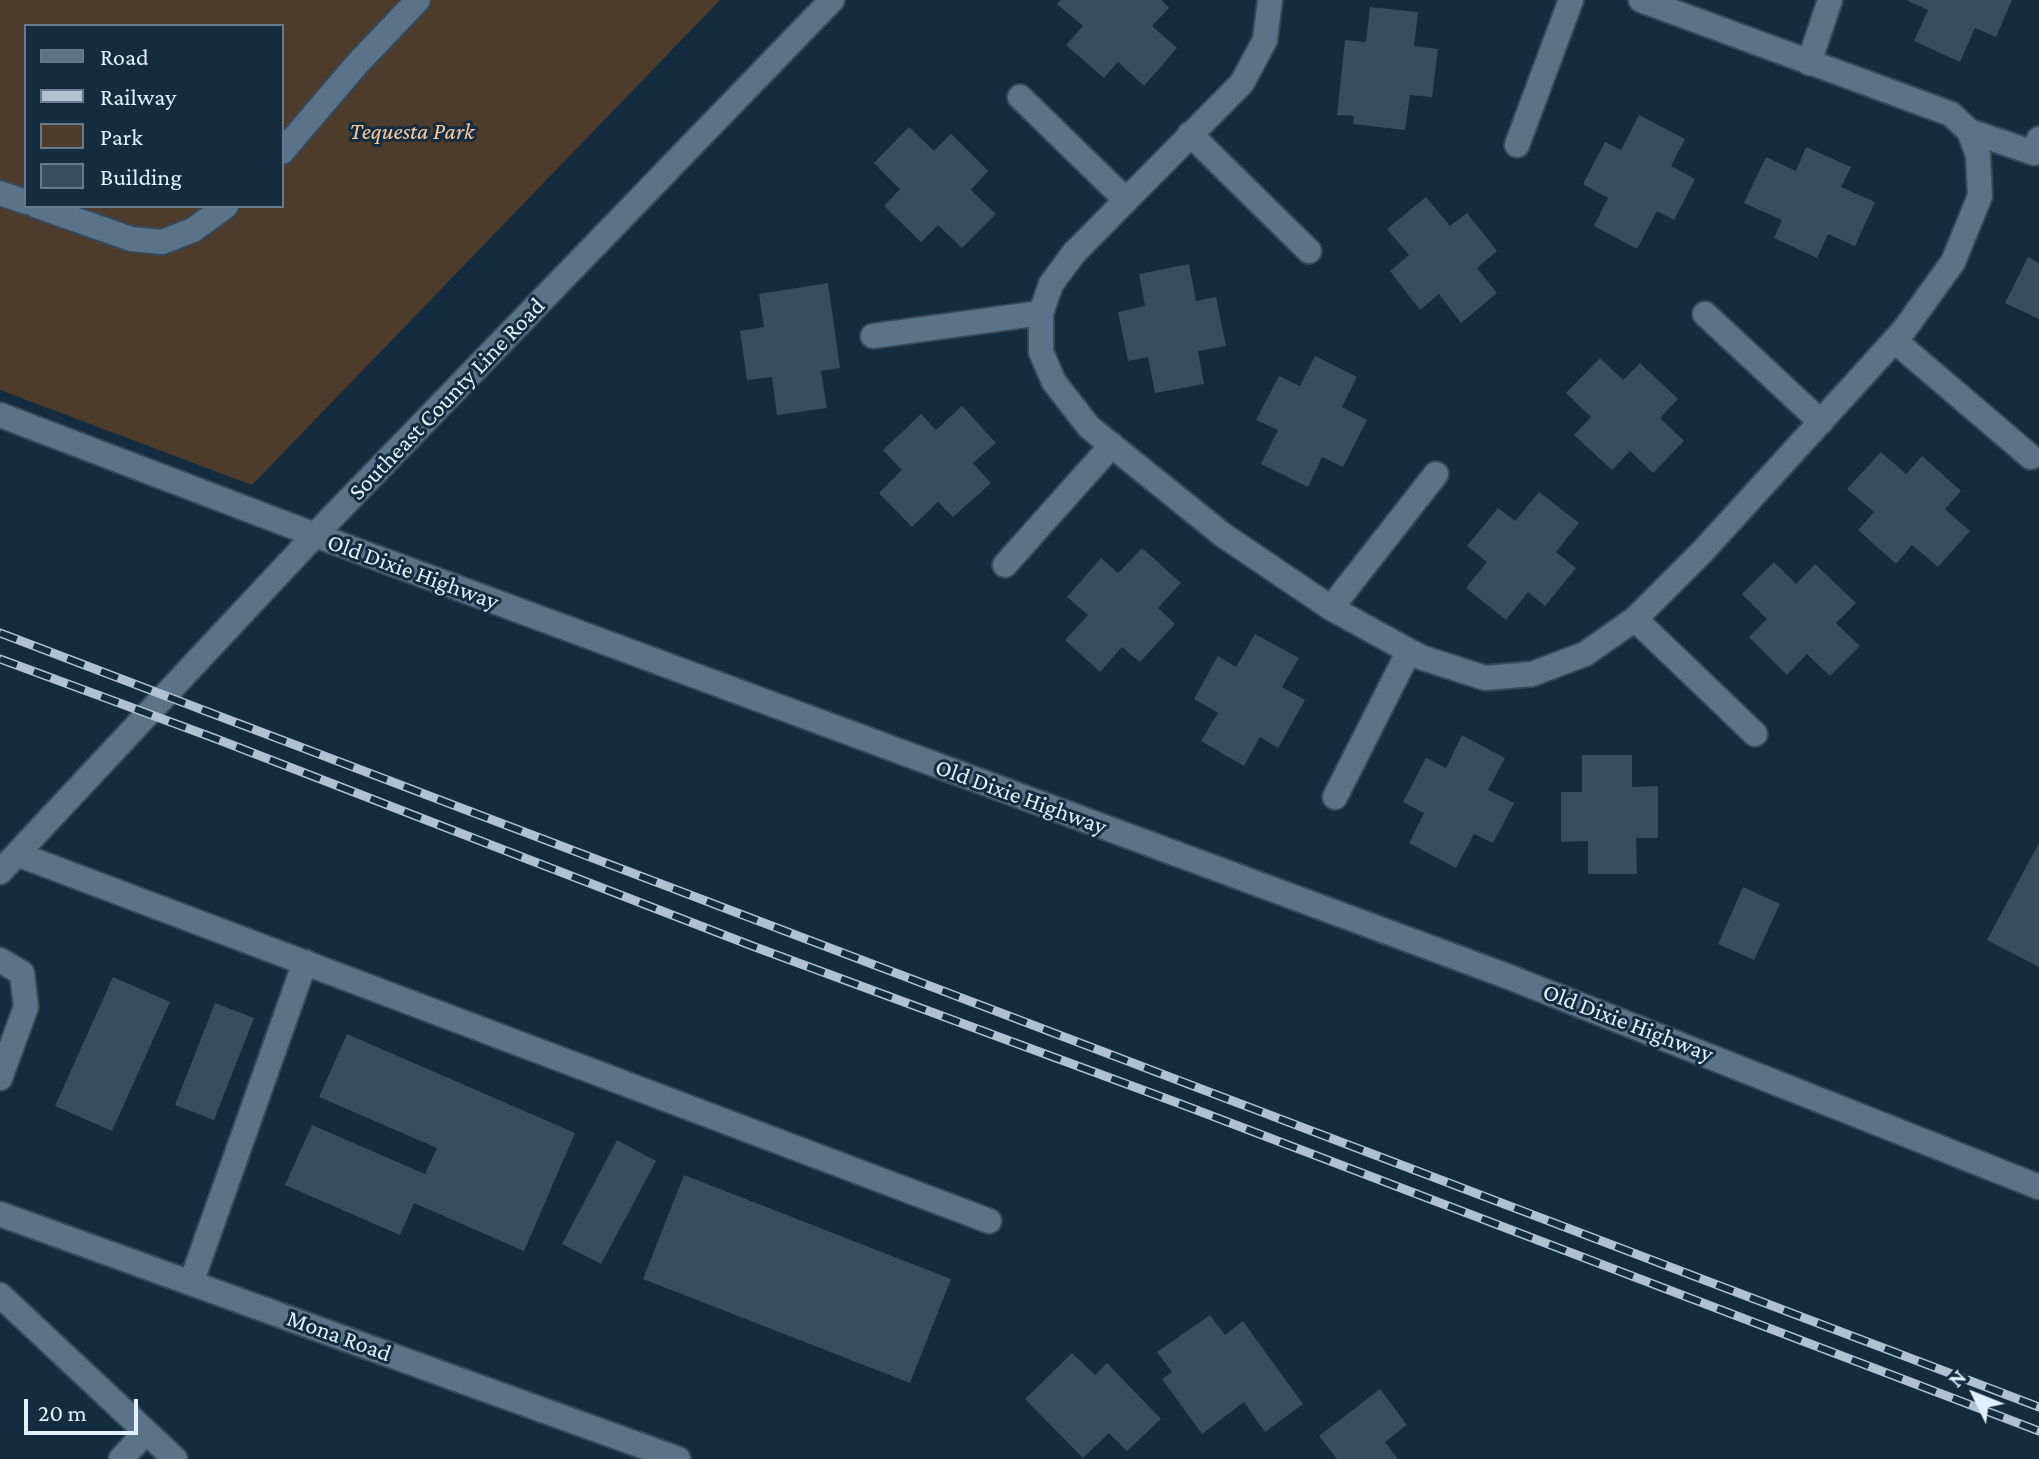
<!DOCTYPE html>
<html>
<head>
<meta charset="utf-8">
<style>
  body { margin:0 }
  #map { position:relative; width:2039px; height:1459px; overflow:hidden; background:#152c3f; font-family:"Crimson Pro",serif }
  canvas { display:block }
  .legend { position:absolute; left:24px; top:24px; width:260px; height:184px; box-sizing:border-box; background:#152c3f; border:2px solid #677a8b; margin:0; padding:10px 14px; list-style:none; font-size:24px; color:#e2f0fd }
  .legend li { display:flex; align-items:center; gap:16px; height:40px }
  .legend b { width:40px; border:2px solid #677a8b }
  .north { position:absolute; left:1935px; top:1355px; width:80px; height:80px; -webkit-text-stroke:6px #152c3f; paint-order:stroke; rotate:313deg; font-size:22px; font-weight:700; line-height:32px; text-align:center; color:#e2f0fd }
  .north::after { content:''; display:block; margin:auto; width:28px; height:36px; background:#e2f0fd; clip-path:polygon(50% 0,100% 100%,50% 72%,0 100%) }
  .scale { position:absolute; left:24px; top:1399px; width:114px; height:36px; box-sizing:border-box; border:4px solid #e2f0fd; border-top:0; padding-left:10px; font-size:24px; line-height:28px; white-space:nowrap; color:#e2f0fd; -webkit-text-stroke:6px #152c3f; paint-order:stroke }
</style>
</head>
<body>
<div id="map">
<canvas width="2039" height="1459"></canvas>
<ul class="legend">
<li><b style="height:10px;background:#5a7389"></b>Road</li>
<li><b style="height:10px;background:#b1c1d0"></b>Railway</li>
<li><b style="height:22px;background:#4d3b2b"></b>Park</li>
<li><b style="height:22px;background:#374d60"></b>Building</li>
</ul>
<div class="north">N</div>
<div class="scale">20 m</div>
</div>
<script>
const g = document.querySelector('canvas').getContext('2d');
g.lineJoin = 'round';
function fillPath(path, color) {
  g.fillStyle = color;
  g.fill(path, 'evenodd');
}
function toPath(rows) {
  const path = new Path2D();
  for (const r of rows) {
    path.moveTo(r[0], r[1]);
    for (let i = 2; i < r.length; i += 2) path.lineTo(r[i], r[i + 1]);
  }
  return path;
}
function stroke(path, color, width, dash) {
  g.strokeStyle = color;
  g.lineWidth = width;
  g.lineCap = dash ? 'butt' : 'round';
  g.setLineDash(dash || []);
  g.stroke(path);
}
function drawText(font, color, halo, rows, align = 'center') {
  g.font = font + ' "Crimson Pro",serif';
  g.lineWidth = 6;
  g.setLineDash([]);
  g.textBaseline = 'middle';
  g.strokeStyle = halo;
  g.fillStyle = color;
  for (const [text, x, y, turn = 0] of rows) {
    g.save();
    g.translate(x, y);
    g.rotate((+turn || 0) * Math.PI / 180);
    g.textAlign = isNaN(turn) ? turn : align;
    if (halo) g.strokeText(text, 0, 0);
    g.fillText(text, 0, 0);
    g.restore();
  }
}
fillPath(toPath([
  [0,0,720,0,252,485,0,390],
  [26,26,282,26,282,206,26,206]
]), '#4d3b2b');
fillPath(toPath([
  [1061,0,1161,0,1169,8,1152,26,1177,48,1144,86,1118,62,1104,78,1066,45,1083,26,1057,4],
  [1906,0,2012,0,1996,37,1975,28,1960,62,1914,41,1928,10],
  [1370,7,1418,12,1414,46,1438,49,1432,97,1410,95,1405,130,1353,124,1354,116,1337,115,1345,40,1366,42],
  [1639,115,1685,139,1671,166,1695,179,1674,220,1657,211,1637,249,1594,226,1608,198,1583,184,1605,142,1621,150],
  [909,127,934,151,951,134,988,171,971,190,996,214,962,248,938,225,921,242,884,206,900,189,874,163],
  [1806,147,1851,167,1841,187,1875,202,1855,246,1828,234,1817,258,1774,238,1782,220,1744,203,1766,157,1796,171],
  [1426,197,1450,226,1467,213,1497,251,1477,268,1497,293,1461,323,1439,294,1420,310,1390,271,1409,255,1387,229],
  [2028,257,2039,263,2039,319,2005,303],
  [1189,264,1196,301,1216,297,1226,346,1198,351,1204,384,1155,393,1148,357,1128,361,1118,312,1145,306,1139,274],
  [828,283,840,368,821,371,827,408,777,415,772,377,747,380,740,331,764,327,759,294],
  [1315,356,1357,377,1342,407,1367,420,1343,467,1322,457,1308,487,1261,464,1278,430,1256,420,1279,376,1300,386],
  [1600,358,1623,380,1640,363,1678,399,1660,418,1684,441,1653,473,1630,451,1612,470,1574,435,1591,417,1566,393],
  [962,406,996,443,973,463,991,483,953,517,938,502,912,527,879,493,902,470,883,450,921,414,936,430],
  [1881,452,1906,474,1922,456,1961,491,1945,509,1970,531,1938,567,1912,545,1896,564,1858,530,1874,512,1847,489],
  [1539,492,1579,523,1556,552,1576,568,1545,606,1528,592,1506,620,1466,588,1487,562,1467,546,1498,508,1515,521],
  [1142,548,1181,583,1158,608,1175,624,1140,662,1122,647,1100,672,1065,640,1088,615,1067,597,1101,558,1118,573],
  [1774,562,1796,584,1815,564,1856,603,1836,623,1860,646,1830,676,1807,654,1787,675,1749,637,1767,619,1742,594],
  [1255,634,1299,658,1282,687,1305,700,1278,748,1260,737,1244,766,1201,741,1218,713,1194,699,1218,656,1236,667],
  [1462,735,1505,758,1488,790,1514,803,1493,843,1474,834,1456,868,1409,843,1424,813,1403,802,1426,758,1446,768],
  [1582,755,1632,755,1632,787,1658,786,1658,838,1636,838,1637,874,1588,874,1588,841,1561,842,1561,792,1582,792],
  [2039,843,2039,967,1987,940],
  [1743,887,1780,904,1754,960,1718,944],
  [113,977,170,1002,112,1131,55,1106],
  [215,1003,254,1018,214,1120,175,1105],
  [347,1034,575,1133,524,1251,414,1203,400,1235,285,1185,312,1125,425,1174,437,1148,319,1097],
  [617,1140,656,1161,601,1264,562,1244],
  [684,1175,951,1279,910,1383,643,1279],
  [1210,1315,1225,1335,1243,1321,1303,1404,1265,1432,1244,1402,1202,1434,1162,1379,1172,1372,1157,1352],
  [1072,1353,1095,1375,1107,1363,1161,1419,1127,1451,1109,1433,1083,1458,1025,1399],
  [1380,1389,1407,1425,1385,1442,1398,1459,1337,1459,1319,1436]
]), '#374d60');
const minor = toPath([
  [1270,0,1265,40,1242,83,1074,253,1051,284,1041,313,1041,352,1054,382,1089,427,1223,535,1331,608,1409,651,1423,658,1485,678,1532,674,1585,654,1635,619,1703,551,1904,330,1953,262,1980,196,1978,155,1969,131,1951,114,1641,0],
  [1809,63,1830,0],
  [1020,97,1125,199],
  [1969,131,2034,153,2039,139],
  [1190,134,1309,251],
  [1517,145,1571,0],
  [282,152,358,63,418,0],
  [0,193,26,202],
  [37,206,131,239,162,242,193,230,226,206],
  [1705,314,1821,422],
  [873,336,1041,313],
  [1895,341,2031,457],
  [0,415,315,535,1504,975,2039,1187],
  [1005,565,1112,445],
  [1331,608,1436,474],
  [1635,619,1755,734],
  [1335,797,1409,651],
  [17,854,989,1221],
  [0,872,315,535,832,0],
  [0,960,22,973,26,1007,0,1078],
  [0,1214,678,1459],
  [191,1283,305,962],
  [0,1295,175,1459],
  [121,1459,146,1432]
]);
stroke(minor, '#364959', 28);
stroke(minor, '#5a7389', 24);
const rail = toPath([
  [0,633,2039,1407],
  [0,659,214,738,755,947,1178,1103,2039,1431]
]);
stroke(rail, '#b1c1d0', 9);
stroke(rail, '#152c3f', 6, [18]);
drawText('italic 24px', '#f4c9a2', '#152c3f', [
  ["Tequesta Park",412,132]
]);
drawText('24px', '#e2f0fd', '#152c3f', [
  ["Southeast County Line Road",447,399,-46],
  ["Old Dixie Highway",413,572,20],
  ["Old Dixie Highway",1021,797,20],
  ["Old Dixie Highway",1628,1023,21],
  ["Mona Road",339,1336,20]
]);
</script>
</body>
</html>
